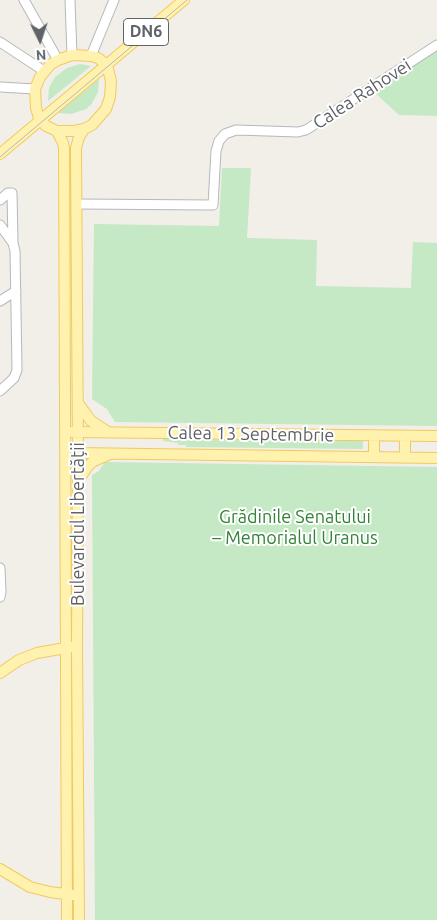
<!DOCTYPE html>
<html>
<head>
<meta charset="utf-8">
<style>
  body { margin:0 }
  #map { position:relative; width:437px; height:920px; overflow:hidden; background:#f1efe8; font-family:Ubuntu,sans-serif }
  canvas { display:block }
  .north { position:absolute; left:15px; top:15px; width:50px; height:50px; -webkit-text-stroke:4px #fff; paint-order:stroke; rotate:176deg; font-size:14px; font-weight:700; line-height:20px; text-align:center; color:#5f6368 }
  .north::after { content:''; display:block; margin:auto; width:18px; height:22px; background:#5f6368; clip-path:polygon(50% 0,100% 100%,50% 72%,0 100%) }
</style>
</head>
<body>
<div id="map">
<canvas width="437" height="920"></canvas>
<div class="north">N</div>
</div>
<script>
const g = document.querySelector('canvas').getContext('2d');
g.lineJoin = 'round';
function fillPath(path, color) {
  g.fillStyle = color;
  g.fill(path, 'evenodd');
}
function toPath(rows) {
  const path = new Path2D();
  for (const r of rows) {
    path.moveTo(r[0], r[1]);
    for (let i = 2; i < r.length; i += 2) path.lineTo(r[i], r[i + 1]);
  }
  return path;
}
function stroke(path, color, width, dash) {
  g.strokeStyle = color;
  g.lineWidth = width;
  g.lineCap = dash ? 'butt' : 'round';
  g.setLineDash(dash || []);
  g.stroke(path);
}
function drawText(font, color, halo, rows, align = 'center') {
  g.font = font + ' Ubuntu,sans-serif';
  g.lineWidth = 4;
  g.setLineDash([]);
  g.textBaseline = 'middle';
  g.strokeStyle = halo;
  g.fillStyle = color;
  for (const [text, x, y, turn = 0] of rows) {
    g.save();
    g.translate(x, y);
    g.rotate((+turn || 0) * Math.PI / 180);
    g.textAlign = isNaN(turn) ? turn : align;
    if (halo) g.strokeText(text, 0, 0);
    g.fillText(text, 0, 0);
    g.restore();
  }
}
fillPath(toPath([
  [437,50,437,116,399,115,374,92],
  [80,64,91,66,48,101,49,88,55,77,67,68],
  [99,79,98,92,91,105,86,109,71,114,58,113],
  [222,168,251,168,247,238,317,240,316,286,411,288,413,242,437,243,437,426,115,422,107,409,92,399,94,224,219,226],
  [163,439,363,441,363,449,186,447,186,445,178,445,178,443,163,441],
  [105,462,437,467,437,920,95,920,92,475,99,471]
]), '#c5e8c5');
const minor = toPath([
  [24,0,58,60],
  [70,0,72,55],
  [0,42,44,71],
  [91,56,114,0],
  [0,87,35,89],
  [0,200,8,193,12,193,13,243],
  [77,204,213,205,216,151,219,141,225,134,236,130,298,132,306,130,437,45],
  [0,225,13,243,15,251,17,370,14,378,0,391],
  [0,301,16,291],
  [0,568,1,592,0,597]
]);
const major = toPath([
  [72,55,91,56,98,58,107,65,111,81,110,97,106,109,92,125,84,129,74,131,57,131,46,126,39,118,36,108,35,89,40,77,50,65,58,60,72,55],
  [57,131,63,143,64,148,67,920],
  [0,154,184,0],
  [78,403,91,421,108,432],
  [72,432,437,436],
  [405,436,405,458],
  [73,453,437,458],
  [374,457,374,436],
  [78,481,88,466,94,461,108,455],
  [0,673,19,660,37,653,71,647],
  [0,869,30,887,50,892,73,895],
  [79,920,77,647,78,453,76,148,79,137,84,129]
]);
stroke(minor, '#b5b8bc', 11);
stroke(major, '#f2c960', 12);
stroke(minor, '#fff', 9);
stroke(major, '#fff2af', 10);
stroke(toPath([
  [0,157,187,0]
]), '#b6b7b8', 1);
for (const [x, y, w] of [
  [146,32,45]
]) {
  const box = new Path2D();
  box.roundRect(x - w / 2, y - 13.5, w, 27, 4);
  g.fillStyle = '#fff';
  g.fill(box);
  stroke(box, '#5f6368', 1);
}
drawText('bold 16px', '#5f6368', null, [
  ["DN6",146,32]
]);
drawText('18px', '#5f6368', '#fff', [
  ["Calea Rahovei",362,94,-33],
  ["Calea 13 Septembrie",251,434,1],
  ["Bulevardul Libertății",78,524,-90]
]);
drawText('18px', '#348238', '#fff', [
  ["Grădinile Senatului",295,517],
  ["– Memorialul Uranus",295,538]
]);
</script>
</body>
</html>
